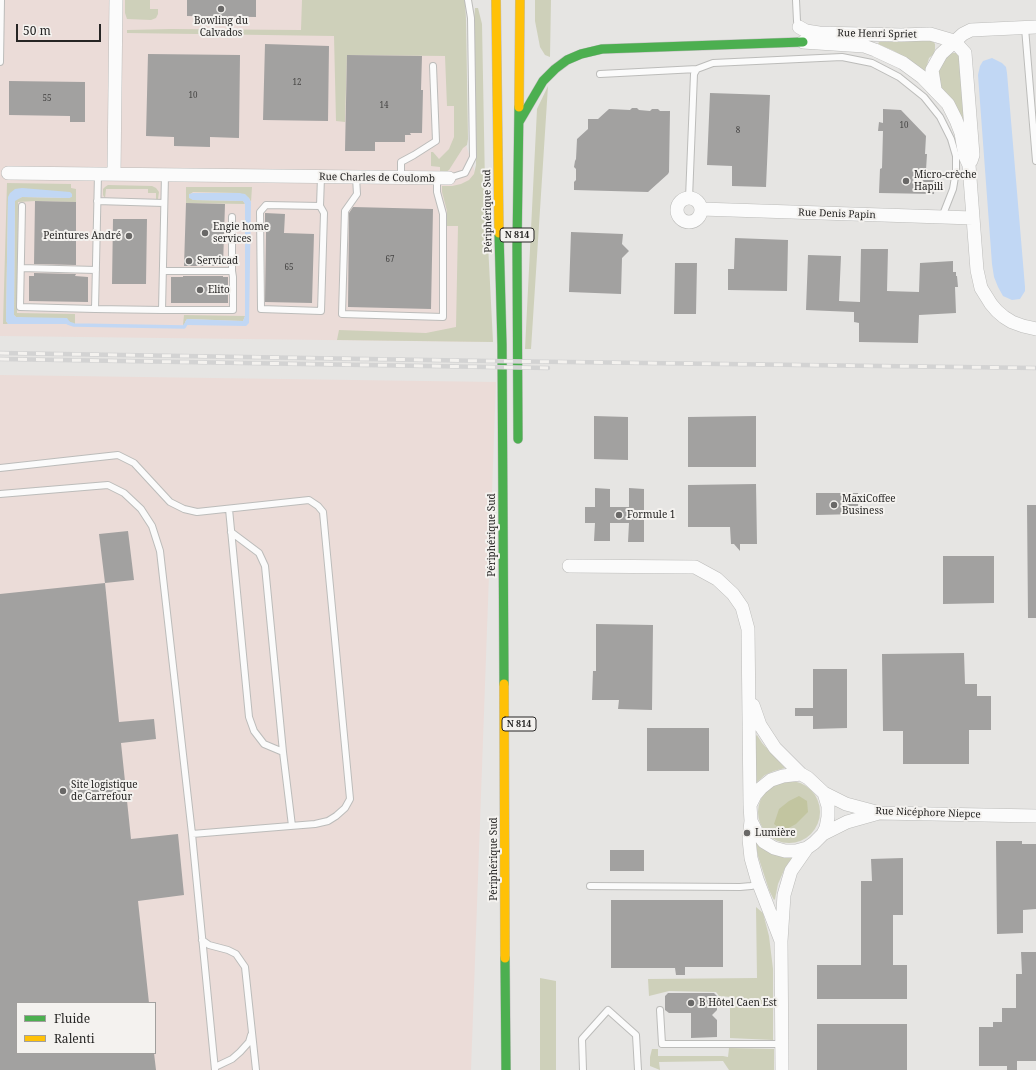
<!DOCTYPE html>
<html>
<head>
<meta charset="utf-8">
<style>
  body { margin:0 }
  #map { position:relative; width:1036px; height:1070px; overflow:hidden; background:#e6e5e3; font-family:"Noto Serif",serif }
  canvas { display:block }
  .legend { position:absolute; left:16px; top:1002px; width:140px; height:52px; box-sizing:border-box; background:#f4f2ef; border:1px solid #a2a09e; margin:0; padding:5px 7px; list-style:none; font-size:12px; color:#262524 }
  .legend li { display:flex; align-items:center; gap:8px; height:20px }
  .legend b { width:20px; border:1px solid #a2a09e }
  .scale { position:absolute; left:16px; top:24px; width:85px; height:18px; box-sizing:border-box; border:2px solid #262524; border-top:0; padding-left:5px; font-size:12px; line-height:14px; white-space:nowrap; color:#262524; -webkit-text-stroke:3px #f4f2ef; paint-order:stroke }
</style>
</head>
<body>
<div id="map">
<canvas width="1036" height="1070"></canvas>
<ul class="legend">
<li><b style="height:5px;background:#4caf50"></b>Fluide</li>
<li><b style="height:5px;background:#ffc107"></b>Ralenti</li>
</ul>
<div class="scale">50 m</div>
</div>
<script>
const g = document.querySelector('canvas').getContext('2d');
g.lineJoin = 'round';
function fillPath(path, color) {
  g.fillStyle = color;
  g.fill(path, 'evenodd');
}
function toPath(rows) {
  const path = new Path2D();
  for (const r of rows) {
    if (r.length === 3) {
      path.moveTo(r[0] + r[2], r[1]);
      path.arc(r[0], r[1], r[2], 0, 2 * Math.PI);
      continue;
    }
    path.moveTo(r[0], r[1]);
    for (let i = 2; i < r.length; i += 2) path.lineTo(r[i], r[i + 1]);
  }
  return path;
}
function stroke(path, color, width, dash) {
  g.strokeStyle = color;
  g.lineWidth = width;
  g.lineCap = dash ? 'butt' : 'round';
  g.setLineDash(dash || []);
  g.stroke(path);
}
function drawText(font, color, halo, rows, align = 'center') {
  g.font = font + ' "Noto Serif",serif';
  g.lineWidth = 4;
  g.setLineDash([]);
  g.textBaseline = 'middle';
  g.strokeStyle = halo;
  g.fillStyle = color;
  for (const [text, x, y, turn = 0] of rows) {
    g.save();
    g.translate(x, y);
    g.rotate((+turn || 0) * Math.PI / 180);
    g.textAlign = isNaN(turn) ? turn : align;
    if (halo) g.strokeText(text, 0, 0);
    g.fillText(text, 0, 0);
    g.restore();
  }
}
fillPath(toPath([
  [0,0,456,0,463,136,476,175,488,342,0,336],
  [0,375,496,382,471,1070,0,1070],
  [17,1003,155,1003,155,1053,17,1053]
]), '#ebdcd8');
fillPath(toPath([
  [125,0,150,0,150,9,158,9,158,14,156,18,151,20,127,19,125,13],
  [302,0,465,0,466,19,468,139,467,145,463,148,449,170,446,172,440,172,440,167,431,166,431,152,433,152,439,159,449,149,454,137,454,106,447,106,445,56,347,55,345,122,336,121,334,36,127,33,127,30,171,29,301,30],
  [535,0,551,0,550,57,545,55,540,47,535,21],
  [475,8,478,8,482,24,485,185,493,342,337,340,339,330,426,333,456,327,458,226,447,226,447,211,442,192,442,186,452,186,461,184,469,180,474,174,476,165,474,22],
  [932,40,935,44,935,49,934,54,929,58,927,65,926,72,894,51,878,44,879,42],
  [953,53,958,53,961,57,969,141,939,85,939,66,946,55],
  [548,86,531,349,525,349,537,109],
  [7,183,71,184,71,188,76,189,76,202,35,201,18,202,17,313,75,314,75,324,66,324,70,322,16,317,14,315,15,200,22,197,69,198,72,196,72,194,8,197,6,321,8,324,3,324],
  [108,185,152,186,156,188,159,192,158,199,156,199,156,193,148,193,148,189,106,189,105,198,103,195,103,189,105,187],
  [186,187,252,187,251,202,249,198,239,193,193,192,189,195,193,200,243,201,245,204,186,203],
  [184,315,245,316,243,321,187,319,185,322,187,325,183,325],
  [757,735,762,743,785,768,774,771,765,775,756,783,756,736],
  [789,812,31],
  [755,840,793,857,785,868,778,884,775,899,774,900,769,890,758,856],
  [756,907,763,913,769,936,773,969,773,1040,730,1038,730,997,719,996,716,992,669,991,649,996,648,979,757,978],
  [540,978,556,981,556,1070,540,1070],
  [729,1048,774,1049,774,1070,729,1070,723,1061,659,1062,660,1070,650,1066,650,1057,652,1049,658,1049,658,1056,723,1056,728,1057]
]), '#ced0ba');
fillPath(toPath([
  [799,796,807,801,808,812,796,824,783,831,774,824,779,809,789,801]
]), '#c2c5a0');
fillPath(toPath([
  [992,58,1002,63,1006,67,1007,73,1025,287,1025,291,1020,299,1012,300,1003,296,998,287,994,277,992,264,978,75,980,66,983,61],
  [22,188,70,192,72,194,72,197,69,198,22,197,15,201,14,315,16,317,67,318,70,322,66,324,8,324,6,321,8,197,10,193,15,189],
  [193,193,239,193,245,194,249,198,251,202,249,323,246,326,187,325,185,322,187,319,243,321,245,316,245,204,243,201,193,200,189,198,189,194]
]), '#c1d7f4');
stroke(toPath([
  [68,323,74,325,184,327,186,324]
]), '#c1d7f4', 3.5);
fillPath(toPath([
  [187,0,256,0,256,17,187,16],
  [265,44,329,46,328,121,263,120],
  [148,54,240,55,239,138,210,137,210,147,174,146,174,137,146,136],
  [347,55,422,56,421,90,423,90,422,133,410,133,411,135,405,135,405,142,375,142,375,151,345,151],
  [9,81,85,82,85,122,70,122,70,116,9,115],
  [710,93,770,95,766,187,732,186,732,166,707,165],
  [632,108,637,108,639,110,650,111,652,109,658,109,660,111,670,111,669,172,668,174,648,192,574,190,574,182,576,180,576,169,574,167,575,161,576,159,577,139,588,129,588,119,598,119,609,109,630,110],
  [883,109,901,110,926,136,925,154,927,154,926,170,935,171,934,194,879,193,880,169,882,168,883,131,878,131,879,122,883,123],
  [35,201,76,202,76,265,34,264],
  [186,203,225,204,223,266,184,266],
  [353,207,433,209,431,309,348,307,349,213],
  [265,213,285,214,284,233,314,234,312,303,265,302,266,232,265,232],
  [113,219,147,219,146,284,112,284],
  [571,232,623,234,622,244,629,251,622,258,621,294,569,292],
  [735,238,788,240,787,291,728,290,728,269,734,269],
  [861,249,888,249,887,291,919,292,920,263,953,261,953,272,956,272,956,276,957,276,958,287,955,287,956,313,919,315,918,343,859,342,859,323,854,322,854,312,806,310,808,255,841,256,839,301,860,302],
  [675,263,697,263,696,314,674,314],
  [34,273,76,274,75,276,88,277,88,302,29,301,29,276,34,276],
  [183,276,223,276,223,277,228,277,228,303,171,303,171,277,183,277],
  [594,416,628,417,628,460,594,459],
  [756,416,756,467,688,467,688,417],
  [756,484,757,544,740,544,740,551,734,544,731,544,730,527,688,527,688,485],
  [595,488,610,489,610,507,629,507,629,488,644,489,644,542,628,542,629,523,610,523,610,541,594,541,595,523,585,523,585,507,595,507],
  [816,493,858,493,858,514,816,515],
  [1027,505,1036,505,1036,618,1028,618],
  [128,531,134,580,105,583,99,534],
  [943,556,994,556,994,603,943,604],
  [105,583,119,722,154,719,156,739,121,743,131,839,178,834,184,895,138,901,149,1003,17,1003,17,1053,154,1053,156,1070,0,1070,0,594],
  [596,624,653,625,652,710,618,709,619,700,592,700,593,671,596,671],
  [964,653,965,684,977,684,977,696,991,696,991,730,969,730,969,764,903,764,903,731,883,731,882,654],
  [813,669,847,669,847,728,813,729,813,716,795,716,795,708,813,708],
  [647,728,709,728,709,771,647,771],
  [996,841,1022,841,1022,844,1036,844,1036,909,1023,910,1023,933,997,934],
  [610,850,644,850,644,871,610,871],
  [903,858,903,915,893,915,893,965,907,965,907,999,817,999,817,965,861,965,861,881,872,881,871,859],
  [611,900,723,900,723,967,685,967,685,975,676,975,675,968,611,968],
  [1021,952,1036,952,1036,1061,1017,1061,1017,1070,1007,1070,1007,1066,979,1066,979,1027,993,1027,993,1022,1002,1022,1002,1008,1016,1008,1016,974,1022,974],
  [668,993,714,993,717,996,717,1010,712,1015,717,1020,717,1037,691,1038,691,1013,669,1013,665,1010,665,996],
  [817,1024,907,1024,907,1070,817,1070]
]), '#a2a1a0');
const lane = toPath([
  [796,0,797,21,799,27],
  [1025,28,1036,161],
  [0,62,1,0],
  [600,74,697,69],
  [98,174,95,309,162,310,233,310,233,277,232,271,232,217],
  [356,177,357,194,345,211,342,314,443,317,443,214,437,192,437,178],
  [401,178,401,162,414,155,436,141,433,66],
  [449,178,465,173,473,157,471,18,468,0],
  [689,198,694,74,697,69,713,63,842,57,872,63,899,77,924,97,940,117,951,139,956,156,956,171,953,189,942,217],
  [97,201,164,203],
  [22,206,20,307,95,309],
  [320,206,324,213,321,311,261,309,260,212,266,205,320,206,321,177],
  [21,268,96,270],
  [163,271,232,271],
  [162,310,165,175],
  [0,468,118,455,134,463,170,502,184,509,197,512,309,500,318,506,323,512,350,799,345,808,336,816,328,821,315,824,192,834],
  [0,494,108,485,124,493,141,509,152,526,160,551,192,834,215,1070],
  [229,509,249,717,254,731,264,744,283,752,292,826],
  [231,532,259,553,265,566,283,752],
  [590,886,740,887,751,886,759,884],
  [202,940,209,945,228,950,236,954,245,967,256,1070],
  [660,1010,662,1044,782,1044],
  [215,1067,232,1059,240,1052,249,1042,251,1035],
  [583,1070,582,1039,608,1010,636,1035,638,1070]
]);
const street = toPath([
  [799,27,806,31,819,33,901,35,930,34,954,41],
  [954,41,965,53,973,155,971,161],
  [803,42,864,46,875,50,903,63,922,77,948,104,956,120,961,133,965,156,969,165,977,270,981,288,991,304,997,311,1004,317,1012,322,1023,326,1036,329],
  [935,89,932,70,941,54,963,34,971,30,1036,27],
  [8,173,449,178],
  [114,174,116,0],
  [689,210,12],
  [701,209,973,218],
  [569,566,695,567,717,579,733,594,742,607,748,629,750,805],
  [753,705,760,725,775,748,801,774],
  [824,793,846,804,880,813,1036,816],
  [751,821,757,833,764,842,774,848,785,851,796,851,807,848,814,843,823,834,826,828,828,817,828,806,824,793,808,778,801,774,783,776,771,780,761,788,755,795,750,805,751,821,749,839,751,858,757,879,781,941],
  [823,834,847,822,879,813],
  [782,1070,781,941,784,895,791,871,807,848]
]);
const fast = toPath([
  [519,122,543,81,555,69,567,60,581,54,602,49,803,42],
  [499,233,502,345,504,684],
  [518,439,517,246,519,107],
  [505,958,506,1070]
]);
const slow = toPath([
  [496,0,499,233],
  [519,107,520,0],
  [504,684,505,958]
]);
stroke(lane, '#bcbcba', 8);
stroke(street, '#bcbcba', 14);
stroke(fast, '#bcbcba', 10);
stroke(slow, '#bcbcba', 10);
stroke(lane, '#fbfbfb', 6);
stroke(street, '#fbfbfb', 13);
stroke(fast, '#4caf50', 9);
stroke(slow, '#ffc107', 9);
const rail = toPath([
  [0,353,490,361,1036,368],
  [0,359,548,368]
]);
stroke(rail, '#d3d3d3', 4.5);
stroke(rail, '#f4f2ef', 3, [9]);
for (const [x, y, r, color] of [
  [221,9,4,"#696867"],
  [906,181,4,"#696867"],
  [205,233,4,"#696867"],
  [129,236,4,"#696867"],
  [189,261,4,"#696867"],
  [200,290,4,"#696867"],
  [834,505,4,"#696867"],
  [619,515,4,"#696867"],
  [63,791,4,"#696867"],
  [747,833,4,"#696867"],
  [691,1003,4,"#696867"]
]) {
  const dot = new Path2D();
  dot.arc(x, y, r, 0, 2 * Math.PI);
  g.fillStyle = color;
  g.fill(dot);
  stroke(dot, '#f4f2ef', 1.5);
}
drawText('8px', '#454443', null, [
  ["12",297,83],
  ["10",193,96],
  ["55",47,99],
  ["14",384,106],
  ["10",904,126],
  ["8",738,131],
  ["67",390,260],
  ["65",289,268]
]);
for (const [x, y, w] of [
  [517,235,34],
  [519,724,34]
]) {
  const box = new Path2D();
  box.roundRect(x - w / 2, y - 7, w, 14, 3);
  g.fillStyle = '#f4f2ef';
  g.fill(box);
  stroke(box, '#262524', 1);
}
drawText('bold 9px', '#262524', null, [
  ["N 814",517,235],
  ["N 814",519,724]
]);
drawText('10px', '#262524', '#f4f2ef', [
  ["Bowling du",221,21,"center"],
  ["Calvados",221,33,"center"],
  ["Micro-crèche",914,175],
  ["Hapili",914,187],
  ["Engie home",213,227],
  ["services",213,239],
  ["Peintures André",121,236,"right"],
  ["Servicad",197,261],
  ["Elito",208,290],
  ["MaxiCoffee",842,499],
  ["Business",842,511],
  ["Formule 1",627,515],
  ["Site logistique",71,785],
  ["de Carrefour",71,797],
  ["Lumière",755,833],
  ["B Hôtel Caen Est",699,1003]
], 'left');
drawText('10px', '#262524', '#f4f2ef', [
  ["Rue Henri Spriet",877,34,1],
  ["Rue Charles de Coulomb",377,178,1],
  ["Périphérique Sud",488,211,-91],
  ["Rue Denis Papin",837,214,2],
  ["Périphérique Sud",492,535,-90],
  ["Rue Nicéphore Niepce",928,813,2],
  ["Périphérique Sud",494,859,-90]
]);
</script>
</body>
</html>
